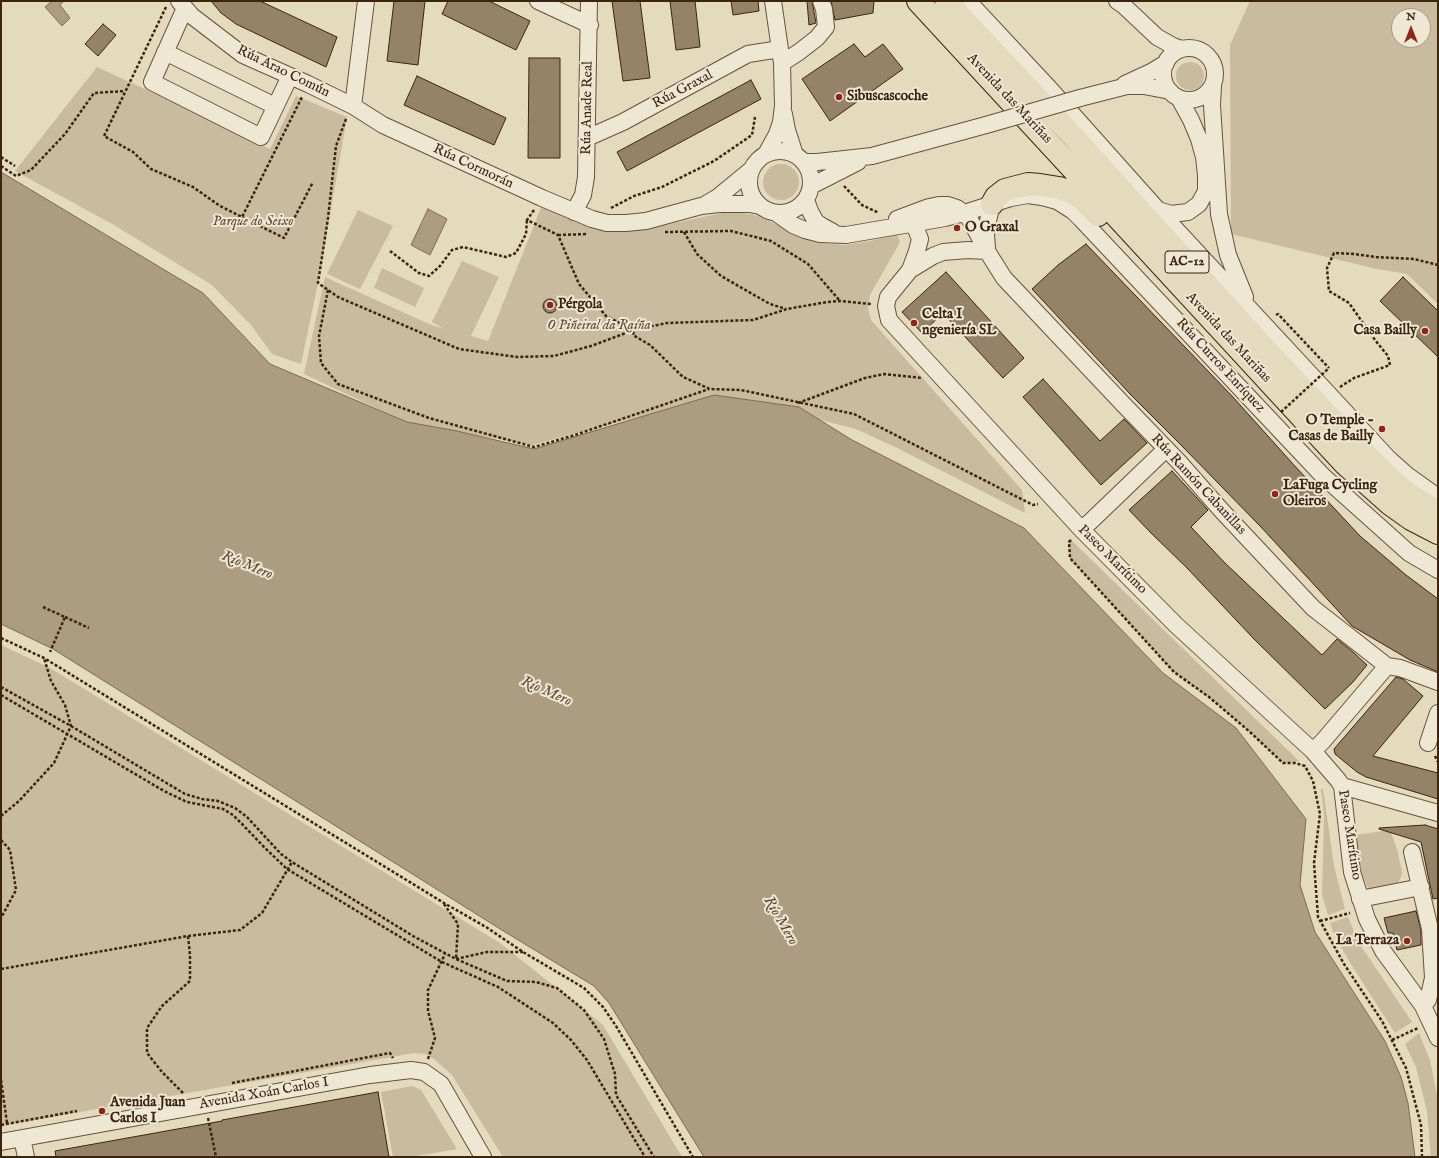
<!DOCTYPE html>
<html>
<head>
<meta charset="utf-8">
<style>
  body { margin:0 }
  #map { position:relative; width:1439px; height:1158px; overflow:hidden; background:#e4dabd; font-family:"IM FELL English",serif }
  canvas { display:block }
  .frame { position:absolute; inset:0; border:2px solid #3d240e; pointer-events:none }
  .north { position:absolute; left:1391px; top:8px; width:40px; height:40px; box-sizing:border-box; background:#ede7d4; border:1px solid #a79985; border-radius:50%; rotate:0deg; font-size:11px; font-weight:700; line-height:16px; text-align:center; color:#3d240e }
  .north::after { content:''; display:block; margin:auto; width:14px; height:18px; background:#8f2418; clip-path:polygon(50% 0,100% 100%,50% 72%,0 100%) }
</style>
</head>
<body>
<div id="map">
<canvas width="1439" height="1158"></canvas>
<div class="frame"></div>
<div class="north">N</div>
</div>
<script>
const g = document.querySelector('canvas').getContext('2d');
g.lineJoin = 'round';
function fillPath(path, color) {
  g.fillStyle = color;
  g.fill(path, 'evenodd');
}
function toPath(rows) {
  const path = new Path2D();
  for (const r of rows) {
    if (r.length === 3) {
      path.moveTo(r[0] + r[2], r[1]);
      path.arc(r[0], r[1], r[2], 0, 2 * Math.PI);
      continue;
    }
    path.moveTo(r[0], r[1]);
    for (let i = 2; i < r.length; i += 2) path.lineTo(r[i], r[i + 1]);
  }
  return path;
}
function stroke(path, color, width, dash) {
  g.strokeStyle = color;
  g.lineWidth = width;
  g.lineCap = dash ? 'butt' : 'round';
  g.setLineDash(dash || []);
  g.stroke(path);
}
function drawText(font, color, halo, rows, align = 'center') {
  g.font = font + ' "IM FELL English",serif';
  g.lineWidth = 4;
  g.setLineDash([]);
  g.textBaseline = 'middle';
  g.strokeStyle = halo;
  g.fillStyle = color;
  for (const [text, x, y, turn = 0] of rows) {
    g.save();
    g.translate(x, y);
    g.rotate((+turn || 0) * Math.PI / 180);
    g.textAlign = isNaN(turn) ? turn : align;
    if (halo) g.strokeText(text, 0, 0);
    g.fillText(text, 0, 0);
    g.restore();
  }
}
fillPath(toPath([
  [1250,1,1438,1,1438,304,1407,274,1377,269,1231,234,1230,45],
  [1399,16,1423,16,1423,40,1399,40],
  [1190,76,14],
  [97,67,210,119,270,149,296,96,347,117,318,283,301,364,272,354,251,325,212,285,114,225,15,171],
  [781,182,18],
  [1,172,203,293,270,364,393,416,304,374,325,277,429,324,444,329,432,322,462,261,499,277,471,336,488,341,542,205,617,229,656,227,727,212,744,213,759,216,800,236,821,243,845,245,870,241,897,234,900,242,870,295,868,309,871,320,1022,490,1025,513,895,447,856,429,820,420,852,440,1024,528,1163,673,1236,728,1306,819,1300,885,1315,932,1385,1041,1401,1077,1408,1103,1415,1157,464,513],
  [641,416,534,449,470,434,532,445],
  [358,210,393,226,360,289,327,274],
  [382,268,424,288,415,307,374,288],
  [1071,540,1299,761,1283,763,1250,732,1209,697,1174,672,1070,558,1069,542],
  [1,645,50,668,500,943,603,1025,682,1157,503,1157,452,1075,434,1059,425,1054,414,1053,1,1126],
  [1321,789,1323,789,1334,866,1345,909,1328,915,1322,895,1324,816],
  [1390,830,1397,849,1402,872,1401,877,1398,883,1392,887,1371,889,1368,888,1360,871,1355,835],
  [1348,917,1359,943,1412,1022,1395,1033,1349,961,1335,937,1330,923],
  [1419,1033,1430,1060,1438,1100,1438,1157,1431,1157,1427,1111,1416,1067,1405,1044],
  [412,1086,421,1090,457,1149,411,1157,393,1157,381,1092]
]), '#c8bb9f');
const water = toPath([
  [52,1,64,1,60,5,70,18,62,26,45,7,52,1],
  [1,172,203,293,270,364,407,422,457,431,534,449,714,395,799,407,852,440,1024,528,1163,673,1236,728,1306,819,1300,885,1315,932,1385,1041,1401,1077,1408,1103,1415,1157,704,1157,609,1003,594,986,505,932,53,649,1,624,1,172],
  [428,209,447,219,430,255,411,245,428,209]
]);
fillPath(water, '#ab9c82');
stroke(water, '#7f6c54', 1);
const building = toPath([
  [211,1,260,1,337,37,326,67,236,24,221,13,211,1],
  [394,1,425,1,418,65,387,61,394,1],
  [448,1,489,1,530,21,516,50,442,14,448,1],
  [612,1,640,1,650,78,623,81,612,1],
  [670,1,695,1,700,47,676,50,670,1],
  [731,1,758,1,759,11,733,15,731,1],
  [807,1,812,1,816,23,809,25,807,1],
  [831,1,874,1,873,13,835,20,831,1],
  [103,24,116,35,98,56,85,44,103,24],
  [854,44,865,57,883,44,903,69,830,121,802,79,854,44],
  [529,58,560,58,560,158,528,158,529,58],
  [417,76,506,118,494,145,404,105,417,76],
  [751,80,761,99,627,171,617,152,751,80],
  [1086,244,1232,396,1293,464,1360,536,1406,575,1438,599,1438,672,1410,660,1352,626,1261,527,1181,445,1131,395,1032,289,1058,265,1086,244],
  [946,272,1024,358,1003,378,943,313,922,333,902,312,946,272],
  [1403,277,1438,311,1438,357,1380,301,1403,277],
  [550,306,7],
  [1043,379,1100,441,1124,419,1147,443,1101,485,1023,397,1043,379],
  [1172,471,1208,510,1191,527,1224,562,1322,655,1337,639,1353,652,1367,665,1353,682,1325,709,1254,639,1187,568,1151,533,1129,510,1172,471],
  [1396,677,1403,679,1423,696,1373,756,1438,773,1438,799,1366,777,1357,772,1335,754,1334,749,1396,677],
  [1425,825,1438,829,1438,898,1433,899,1421,842,1379,829,1379,828,1425,825],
  [1416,911,1421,930,1421,945,1397,950,1393,933,1388,933,1384,918,1416,911],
  [378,1092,389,1157,56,1157,55,1151,222,1121,222,1120,378,1092]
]);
fillPath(building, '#948369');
stroke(building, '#3d240e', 1);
const minor = toPath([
  [179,1,192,16,243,55,308,84,353,106,383,125,542,198,592,219,607,223,626,223,646,221,701,206,719,204,749,204,760,206],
  [538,1,590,25],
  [968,1,1049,88,1158,210,1389,459,1407,475,1438,497],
  [1117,1,1123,5,1157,37,1173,46,1182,49],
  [185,8,152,82,261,137,290,76],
  [1189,74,26],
  [165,52,275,106],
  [782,63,799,52,817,38,826,27,824,9,821,1],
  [1125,84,1151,72,1166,63],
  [1213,86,1212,105,1219,214,1228,255,1245,297],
  [1080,98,1127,86,1144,86,1170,91],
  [353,106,366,1],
  [784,114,787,130,795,155],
  [587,138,623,122,748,54,780,49],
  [780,182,31],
  [766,154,777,134,781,122,783,106,782,63,773,1],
  [804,162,817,162,872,156,986,125],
  [811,186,858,162],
  [806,200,810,211,816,222,822,226,833,232],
  [706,204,718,197,752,169],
  [1158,210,1171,214,1188,212,1199,204,1206,191,1206,175,1204,157,1199,139,1191,120,1179,98],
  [574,212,583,195,586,177,589,1],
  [776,213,793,225,805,230,820,234,846,235,945,218,964,213,1011,198,1028,195,1042,197,1057,201,1073,211,1081,219,1323,476,1409,553,1438,570],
  [897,219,929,207,939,205,948,205,957,208,964,213,969,218,987,251,1004,278,1123,404,1179,462,1222,511,1313,608,1387,666,1400,668,1438,682],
  [911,224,916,229,920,239,917,251,910,270,888,297,886,306,889,320,1081,529,1176,625,1313,751,1338,780,1342,786,1352,872,1367,919,1383,951,1423,1006,1438,1038],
  [987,248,986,234,988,221,992,204],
  [910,270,933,256,943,252,968,250,987,251],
  [1081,529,1090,522,1166,449],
  [1428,743,1438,713],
  [1313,751,1323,741,1387,666],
  [1342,786,1438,813],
  [1412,852,1430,929,1433,978,1428,1000,1423,1006],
  [1360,899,1421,887],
  [22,1138,26,1157],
  [1,1142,370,1075,411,1070,424,1072,441,1084,483,1157]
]);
const highway = toPath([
  [918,1,1345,464,1390,504,1411,519,1438,533],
  [946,1,1069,132,1267,351,1366,455,1395,483,1411,496,1438,512],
  [992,204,996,197,1005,190,1028,184,1040,185,1059,188,1074,193,1083,200,1098,215]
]);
stroke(minor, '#67523a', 18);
stroke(highway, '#3d240e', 24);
stroke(toPath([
  [166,7,104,136,133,152,151,169,193,187,220,206,242,217,302,97],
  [346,119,336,146,328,218,318,283,338,297,459,349,517,357,554,356,591,346,634,330,667,323,753,320,787,309,827,302,840,301,871,304],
  [1,157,15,166],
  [1,166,16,176,31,170,65,134,94,93,125,91],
  [844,186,862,205,879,213],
  [611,208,634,196,662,187,714,161,752,135,755,117],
  [534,210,527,220,558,235,579,284,606,316,634,330,633,335,650,345,683,377,710,389,741,390,854,414,1033,505,1038,504],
  [242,217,284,238,313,182],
  [665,232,731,231,771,241,808,264,840,301],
  [684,232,697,254,721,276,770,304,786,309],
  [558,235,588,234],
  [390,251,419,273,429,276,440,266,452,250,463,247,506,257,516,253,526,234,527,220],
  [328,290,319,336,321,363,338,384,429,418,534,447,575,435,709,389],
  [1276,315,1278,314,1329,368],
  [1340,387,1354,378,1390,365,1388,356,1375,340,1349,303,1329,291,1327,268,1334,253,1354,254,1376,257,1414,259,1438,265],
  [798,403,865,378,884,374,922,378],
  [1071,540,1069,542,1070,558,1174,672,1209,697,1250,732,1283,763,1295,763,1305,766,1313,781,1320,814,1314,863,1318,917,1344,964,1382,1021,1406,1068,1421,1125,1422,1157],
  [43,607,65,617,50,652],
  [65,617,89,628],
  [1,638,44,658,444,903,486,927,523,952,584,988,603,1007,616,1026,693,1157],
  [1,687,71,726,185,794,202,799,218,801,235,808,247,817,281,854,292,862,413,936,456,959,507,981,536,982,557,988,584,1010,604,1039,615,1074,616,1095,654,1157],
  [1,695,164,791,187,802,223,809,233,815,242,824,265,848,287,869,442,962,498,987,553,1023,571,1040,587,1060,645,1157],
  [1435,756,1438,762],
  [1,816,19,801,54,763,71,726,65,705,51,681,44,658],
  [1,840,10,850,16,890,1,918],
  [444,904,458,924,456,959],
  [1320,921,1350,913],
  [456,959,487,952,523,952],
  [1,969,188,936,240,930,262,913,292,862],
  [1392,1040,1418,1028],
  [428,1059,435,1038,428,1011,428,990,445,954],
  [1,1080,7,1123],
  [232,1083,390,1053,393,1058],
  [183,1093,162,1072,147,1053,147,1028,162,1006,190,981,190,955,188,936],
  [208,1118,216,1157],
  [1,1125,77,1111]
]), '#3d240e', 2.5, [3, 2]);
stroke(minor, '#ede7d4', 16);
stroke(highway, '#e4dabd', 22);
const minorBridge = toPath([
  [986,125,1080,98]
]);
stroke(minorBridge, '#67523a', 18, []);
stroke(toPath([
  [1281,412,1329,368]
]), '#3d240e', 2.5, [3, 2]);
stroke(minorBridge, '#ede7d4', 16);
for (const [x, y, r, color] of [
  [839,97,4,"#8f2418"],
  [957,228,4,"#8f2418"],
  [550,305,4,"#8f2418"],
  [914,323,4,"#8f2418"],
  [1425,331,4,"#8f2418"],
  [1382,429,4,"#8f2418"],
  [1275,494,4,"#8f2418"],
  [1407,941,4,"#8f2418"],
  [102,1111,4,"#8f2418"]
]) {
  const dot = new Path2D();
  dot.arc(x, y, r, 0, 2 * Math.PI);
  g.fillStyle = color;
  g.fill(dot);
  stroke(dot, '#ede7d4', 1.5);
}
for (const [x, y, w] of [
  [1187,262,44]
]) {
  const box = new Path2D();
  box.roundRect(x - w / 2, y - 11, w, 22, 3);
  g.fillStyle = '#ede7d4';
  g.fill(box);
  stroke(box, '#3d240e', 1);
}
drawText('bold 13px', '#3d240e', null, [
  ["AC-12",1187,262]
]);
drawText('14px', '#3d240e', '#ede7d4', [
  ["Rúa Arao Común",283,72,26],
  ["Rúa Graxal",683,90,-28],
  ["Avenida das Mariñas",1009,99,47],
  ["Rúa Anade Real",588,108,-89],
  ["Rúa Cormorán",473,167,25],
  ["Avenida das Mariñas",1228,338,47],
  ["Rúa Curros Enríquez",1220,366,47],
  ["Rúa Ramón Cabanillas",1198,485,47],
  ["Paseo Marítimo",1112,560,45],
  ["Paseo Marítimo",1349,835,81],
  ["Avenida Xoán Carlos I",264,1094,-10]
]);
drawText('bold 14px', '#3d240e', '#ede7d4', [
  ["Sibuscascoche",847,97],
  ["O Graxal",965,228],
  ["Pérgola",558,305],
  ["Celta I",922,315],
  ["ngeniería SL",922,331],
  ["Casa Bailly",1417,331,"right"],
  ["O Temple -",1374,421,"right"],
  ["Casas de Bailly",1374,437,"right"],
  ["LaFuga Cycling",1283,486],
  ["Oleiros",1283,502],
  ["La Terraza",1399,941,"right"],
  ["Avenida Juan",110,1103],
  ["Carlos I",110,1119]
], 'left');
drawText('italic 14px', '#604a32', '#ede7d4', [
  ["Parque do Seixo",253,222],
  ["O Piñeiral da Raíña",599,326]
]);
drawText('italic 15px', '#5e4831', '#ede7d4', [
  ["Río Mero",247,566,22],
  ["Río Mero",546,692,24],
  ["Río Mero",780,921,60]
]);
</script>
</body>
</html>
